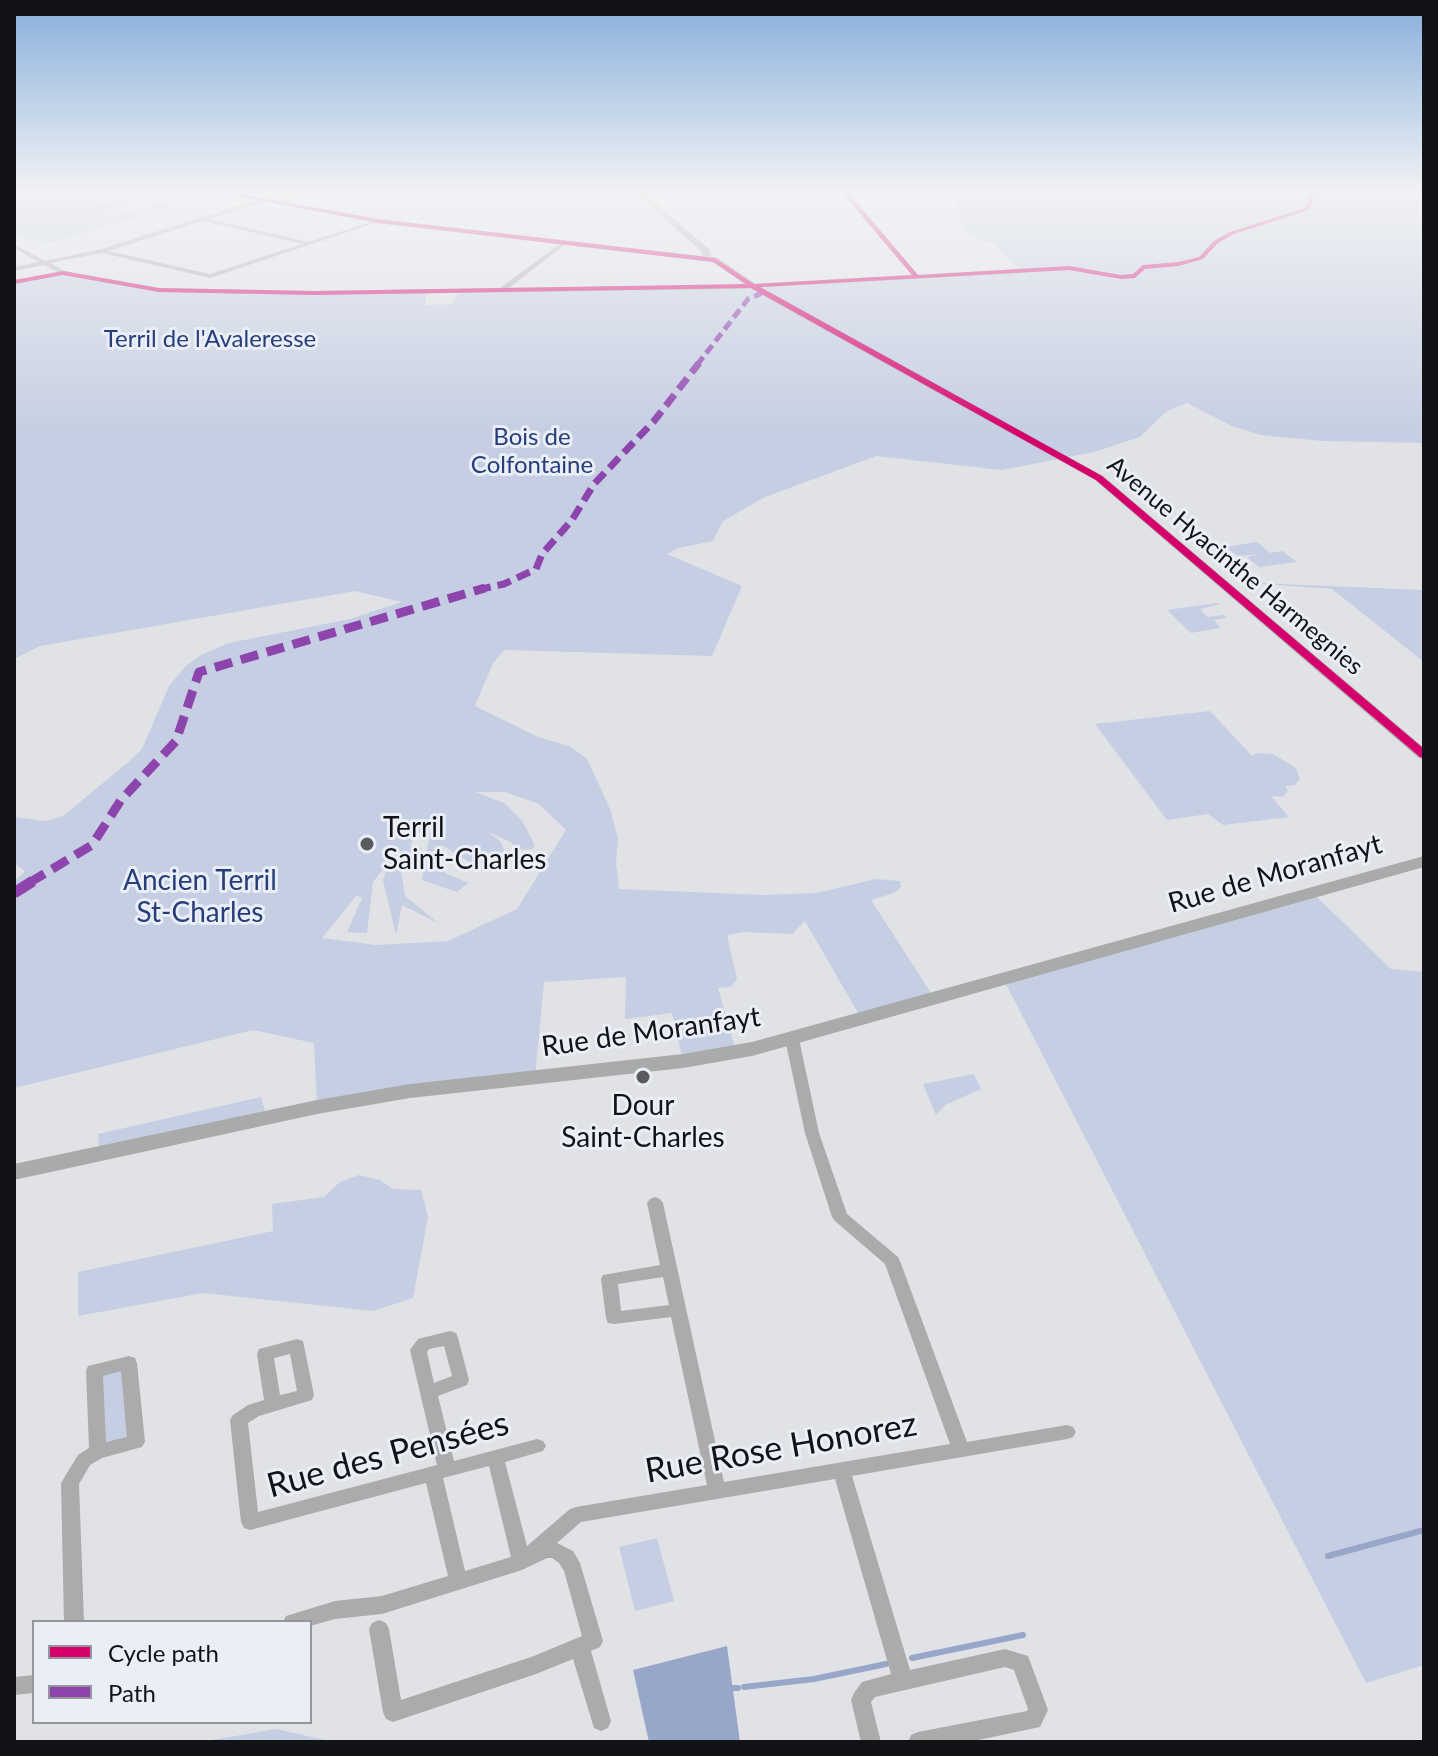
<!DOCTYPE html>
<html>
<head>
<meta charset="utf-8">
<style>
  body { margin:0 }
  #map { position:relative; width:1438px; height:1756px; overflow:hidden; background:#e0e2e6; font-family:Lato,sans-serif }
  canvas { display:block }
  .frame { position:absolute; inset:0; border:16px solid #121316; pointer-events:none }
  .legend { position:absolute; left:32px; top:1620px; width:280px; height:104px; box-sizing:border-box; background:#eaeef6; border:2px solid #94969c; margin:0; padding:10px 14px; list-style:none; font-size:24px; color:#121316 }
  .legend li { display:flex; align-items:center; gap:16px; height:40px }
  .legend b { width:40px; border:2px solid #94969c }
</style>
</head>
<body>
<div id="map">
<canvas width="1438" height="1756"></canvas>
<div class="frame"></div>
<ul class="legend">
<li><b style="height:10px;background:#d6006c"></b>Cycle path</li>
<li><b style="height:10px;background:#8e44ad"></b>Path</li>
</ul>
</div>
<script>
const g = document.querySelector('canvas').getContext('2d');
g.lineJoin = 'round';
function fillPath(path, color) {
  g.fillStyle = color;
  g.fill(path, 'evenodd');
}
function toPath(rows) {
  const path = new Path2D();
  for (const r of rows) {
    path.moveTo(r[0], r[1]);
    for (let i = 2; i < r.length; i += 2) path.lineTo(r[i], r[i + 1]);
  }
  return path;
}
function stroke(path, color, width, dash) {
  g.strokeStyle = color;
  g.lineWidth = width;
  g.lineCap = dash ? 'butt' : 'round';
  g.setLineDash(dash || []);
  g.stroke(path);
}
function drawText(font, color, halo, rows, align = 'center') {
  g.font = font + ' Lato,sans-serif';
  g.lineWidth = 6;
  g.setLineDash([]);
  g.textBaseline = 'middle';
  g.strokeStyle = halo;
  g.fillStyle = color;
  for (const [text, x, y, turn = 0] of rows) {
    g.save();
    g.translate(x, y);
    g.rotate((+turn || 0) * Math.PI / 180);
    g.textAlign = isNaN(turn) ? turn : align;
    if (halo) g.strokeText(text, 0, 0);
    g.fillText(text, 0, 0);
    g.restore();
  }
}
fillPath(toPath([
  [14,190,123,190,89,199,104,204,120,200,132,204,107,213,115,215,162,202,176,206,46,244,14,234],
  [956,190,1424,190,1424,443,1323,441,1261,435,1232,426,1187,403,1167,411,1140,437,1094,452,1002,470,876,456,765,497,723,521,713,541,678,548,667,554,742,586,712,656,504,650,493,663,475,706,536,736,571,747,587,759,610,809,618,838,616,863,619,889,763,895,817,893,876,879,900,881,901,887,894,893,871,900,935,999,862,1020,805,921,792,934,743,932,727,935,737,979,731,987,718,988,736,1051,683,1061,672,1013,625,1019,626,977,544,982,535,1078,317,1107,314,1043,253,1030,14,1088,14,882,25,871,14,863,14,817,46,821,63,816,131,760,142,749,169,686,187,665,201,655,229,643,350,619,402,602,355,591,40,646,14,659,14,281,63,273,157,291,426,293,426,305,451,304,460,292,733,288,1020,270,994,244,970,236,952,212,960,197],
  [475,792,505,792,539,804,566,830,517,909,448,941,376,945,322,938,357,895,362,898,347,932,367,933,373,882,390,860,383,880,396,935,402,905,438,923,405,896,401,871,422,848,410,846,415,835,431,827,422,880,457,892,468,883,445,873,442,845,485,872,500,868,507,860,501,842,488,832,511,842,517,850,532,849,535,846,523,822,504,803],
  [1257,542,1270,553,1282,551,1297,562,1259,567,1247,557,1260,554,1238,556,1226,547],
  [1233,582,1424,590,1424,662,1332,589],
  [1216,603,1220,604,1200,609,1207,617,1224,615,1227,618,1214,620,1221,628,1191,633,1167,610],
  [1210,711,1252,756,1256,753,1273,754,1296,768,1300,779,1295,785,1285,786,1288,791,1283,797,1271,796,1289,817,1223,825,1208,814,1167,820,1095,724],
  [1313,893,1391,969,1424,972,1424,1665,1366,1683,1006,984],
  [974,1074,981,1089,945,1105,936,1115,923,1084],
  [261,1097,267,1118,100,1155,98,1134],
  [359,1175,380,1180,393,1189,421,1190,428,1217,413,1298,373,1311,203,1293,78,1316,78,1272,273,1231,272,1204,324,1197,340,1182],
  [126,1365,133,1440,100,1449,96,1372],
  [657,1538,674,1601,635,1611,619,1547],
  [276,1729,334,1742,199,1742,241,1735]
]), '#c5cee2');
fillPath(toPath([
  [727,1646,740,1742,649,1742,633,1670]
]), '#98a7c9');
stroke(toPath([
  [1328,1556,1424,1530],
  [912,1658,1023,1635],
  [744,1687,814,1679,886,1664],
  [733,1688,738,1688]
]), '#98a7c9', 6);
fillPath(toPath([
  [318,190,326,190,280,203,277,201,318,190],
  [840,190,846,190,918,275,1020,269,1023,271,1020,273,734,289,315,295,159,292,63,275,44,265,14,271,14,267,39,262,14,248,14,244,45,261,101,249,266,197,268,200,209,219,308,242,376,220,381,221,210,278,102,253,50,263,65,271,159,288,315,291,500,288,564,241,566,244,509,288,734,285,912,275,840,190],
  [203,221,302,244,210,274,109,251,203,221],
  [792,1035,797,1036,799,1039,819,1133,847,1214,898,1257,900,1261,967,1442,1067,1425,1073,1427,1076,1432,1073,1437,1067,1439,852,1476,910,1670,1005,1649,1028,1656,1048,1710,1040,1727,969,1742,908,1742,911,1735,918,1732,1027,1711,1028,1709,1014,1670,1005,1667,875,1697,871,1702,881,1742,861,1742,851,1700,854,1693,862,1682,891,1674,835,1479,581,1522,557,1543,573,1551,580,1563,603,1641,600,1647,591,1651,611,1721,608,1728,601,1731,594,1728,573,1659,536,1674,393,1722,386,1719,383,1712,369,1629,372,1623,379,1620,386,1623,389,1629,401,1700,534,1656,582,1636,564,1571,559,1563,552,1558,547,1558,522,1570,382,1614,335,1619,310,1626,310,1622,283,1622,286,1616,335,1601,382,1596,448,1576,426,1483,250,1530,244,1528,241,1522,230,1420,233,1415,248,1405,264,1400,257,1354,259,1349,297,1339,303,1341,314,1395,312,1400,259,1416,248,1423,258,1512,437,1465,410,1350,418,1339,450,1331,456,1333,458,1338,469,1380,467,1385,438,1396,454,1461,537,1439,543,1441,546,1446,543,1451,505,1462,527,1546,570,1509,576,1507,707,1485,671,1317,614,1324,608,1323,606,1318,601,1279,603,1275,660,1265,647,1203,650,1199,655,1197,660,1199,663,1203,724,1482,950,1444,885,1264,835,1221,832,1217,805,1133,785,1039,787,1036,792,1035],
  [663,1277,669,1305,621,1311,618,1284,663,1277],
  [444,1346,452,1376,434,1383,427,1352,429,1349,444,1346],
  [290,1354,297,1391,280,1395,274,1358,290,1354],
  [489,1466,511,1557,465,1571,443,1478,489,1466],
  [129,1356,135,1358,137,1363,145,1442,142,1447,102,1458,90,1465,79,1484,84,1622,64,1622,61,1483,78,1455,89,1448,86,1371,88,1366,129,1356],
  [121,1371,127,1437,106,1442,103,1376,121,1371],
  [34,1675,34,1693,14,1695,14,1677,34,1675]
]), '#aaabaa');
fillPath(toPath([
  [206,190,220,190,378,219,703,256,702,252,632,190,640,190,709,249,711,257,718,258,757,285,1103,476,1424,748,1424,759,1419,758,1095,480,751,289,713,262,378,223,206,190]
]), '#aaabaa');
fillPath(toPath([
  [1424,856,1424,867,752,1056,683,1068,410,1098,317,1114,14,1180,14,1164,317,1100,410,1084,683,1054,752,1042,1424,856]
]), '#a9aaaa');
stroke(toPath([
  [316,192,330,190],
  [697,365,748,299,760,294,757,290]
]), '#8e44ad', 5, [10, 5]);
stroke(toPath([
  [477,590,504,584,536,569,542,554,572,520,594,484,654,421,699,363]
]), '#8e44ad', 7, [14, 7]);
stroke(toPath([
  [29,883,92,845,121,800,176,741,199,672,485,588]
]), '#8e44ad', 9, [18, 9]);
stroke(toPath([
  [14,893,33,881]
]), '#8e44ad', 11, [23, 11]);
fillPath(toPath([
  [207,190,217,190,378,219,715,258,754,284,912,275,840,190,846,190,918,275,1069,266,1121,275,1133,274,1143,265,1179,262,1199,257,1214,241,1230,232,1305,208,1308,200,1305,190,1311,190,1314,200,1309,210,1234,234,1218,243,1203,259,1179,266,1145,269,1135,278,1121,279,1069,270,760,287,1102,476,1424,749,1424,758,1420,757,1096,480,751,288,315,295,159,292,63,275,14,284,14,280,63,271,159,288,315,291,746,284,713,262,378,223,207,190]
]), '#d6006c');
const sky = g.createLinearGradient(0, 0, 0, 435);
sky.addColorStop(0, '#88afdc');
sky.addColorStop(0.44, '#f1f2f4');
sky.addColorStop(1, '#f1f2f400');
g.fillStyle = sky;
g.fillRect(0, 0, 1438, 435);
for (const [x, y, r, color] of [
  [367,844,8,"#5a5b5f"],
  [643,1077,8,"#5a5b5f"]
]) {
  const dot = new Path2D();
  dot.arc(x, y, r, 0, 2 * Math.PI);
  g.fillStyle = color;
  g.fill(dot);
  stroke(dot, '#eaeef6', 3);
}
drawText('24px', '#273e7a', '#eaeef6', [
  ["Terril de l'Avaleresse",210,339],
  ["Bois de",532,437],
  ["Colfontaine",532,465]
]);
drawText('24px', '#121316', '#eaeef6', [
  ["Avenue Hyacinthe Harmegnies",1235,566,40]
]);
drawText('28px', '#121316', '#eaeef6', [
  ["Terril",383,828],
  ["Saint-Charles",383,860],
  ["Dour",643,1106,"center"],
  ["Saint-Charles",643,1138,"center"]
], 'left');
drawText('28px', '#121316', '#eaeef6', [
  ["Rue de Moranfayt",1275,874,-16],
  ["Rue de Moranfayt",651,1032,-8]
]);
drawText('28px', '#273e7a', '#eaeef6', [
  ["Ancien Terril",200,881],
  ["St-Charles",200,913]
]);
drawText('34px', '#121316', '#eaeef6', [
  ["Rue Rose Honorez",781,1448,-10],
  ["Rue des Pensées",388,1455,-15]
]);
</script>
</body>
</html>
